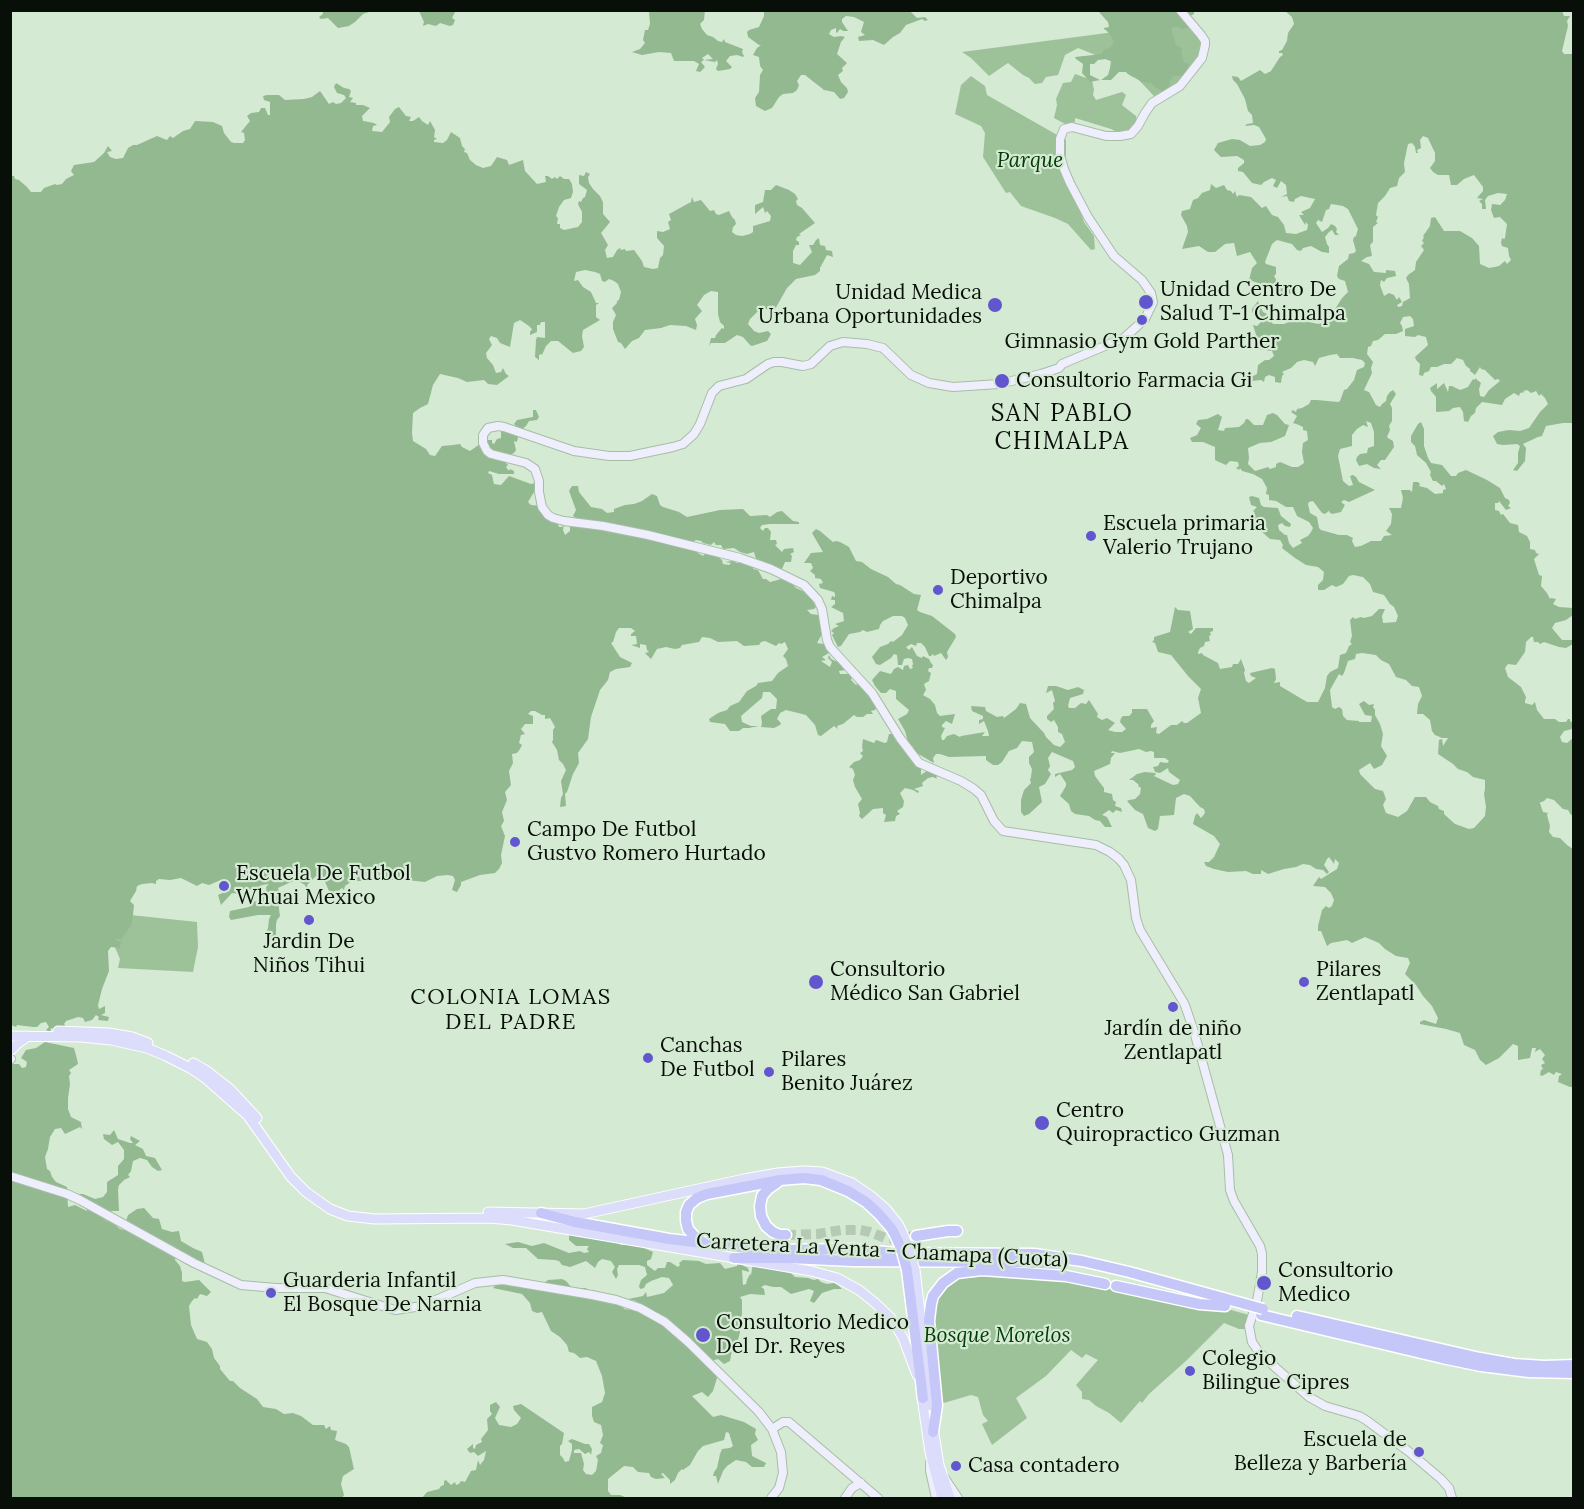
<!DOCTYPE html>
<html>
<head>
<meta charset="utf-8">
<style>
  body { margin:0 }
  #map { position:relative; width:1584px; height:1509px; overflow:hidden; background:#d5ead3; font-family:Lora,serif }
  canvas { display:block }
  .frame { position:absolute; inset:0; border:12px solid #080f08; pointer-events:none }
</style>
</head>
<body>
<div id="map">
<canvas width="1584" height="1509"></canvas>
<div class="frame"></div>
</div>
<script>
const g = document.querySelector('canvas').getContext('2d');
g.lineJoin = 'round';
function fillPath(path, color) {
  g.fillStyle = color;
  g.fill(path, 'evenodd');
}
function toPath(rows) {
  const path = new Path2D();
  for (const r of rows) {
    path.moveTo(r[0], r[1]);
    for (let i = 2; i < r.length; i += 2) path.lineTo(r[i], r[i + 1]);
  }
  return path;
}
function stroke(path, color, width, dash) {
  g.strokeStyle = color;
  g.lineWidth = width;
  g.lineCap = dash ? 'butt' : 'round';
  g.setLineDash(dash || []);
  g.stroke(path);
}
function drawText(font, color, halo, rows, align = 'center') {
  g.font = font + ' Lora,serif';
  g.lineWidth = 4.5;
  g.setLineDash([]);
  g.textBaseline = 'middle';
  g.strokeStyle = halo;
  g.fillStyle = color;
  for (const [text, x, y, turn = 0] of rows) {
    g.save();
    g.translate(x, y);
    g.rotate((+turn || 0) * Math.PI / 180);
    g.textAlign = isNaN(turn) ? turn : align;
    if (halo) g.strokeText(text, 0, 0);
    g.fillText(text, 0, 0);
    g.restore();
  }
}
fillPath(toPath([
  [1193,25,1207,57,1176,92,1159,98,1154,96,1137,78,1131,76,1113,62,1078,48,1065,55,1058,75,1046,77,1042,83,1035,84,1029,78,1023,75,1008,63,989,76,971,58,962,52,1160,26],
  [1075,74,1092,80,1094,90,1093,95,1096,100,1122,92,1126,95,1122,105,1136,116,1138,128,1123,135,1111,129,1075,118,1075,122,1065,124,1054,118,1057,105,1056,99,1063,83,1071,82],
  [971,76,985,86,987,95,1066,140,1066,166,1084,222,1094,236,1095,249,1091,250,1068,224,1055,218,1021,206,1010,192,1006,193,983,157,985,133,981,126,955,114,961,85],
  [121,914,197,922,198,947,193,972,118,968,120,959,113,943],
  [968,1274,1005,1275,1086,1283,1139,1296,1217,1306,1249,1315,1248,1324,1245,1329,1239,1329,1224,1323,1187,1360,1149,1394,1142,1403,1140,1401,1121,1423,1109,1413,1096,1406,1089,1400,1082,1399,1082,1392,1076,1385,1098,1360,1086,1354,1082,1358,1071,1350,1046,1376,1016,1398,1027,1418,992,1445,982,1424,988,1421,983,1415,978,1397,971,1395,937,1405,931,1319,940,1290,948,1282]
]), '#9dc29a');
fillPath(toPath([
  [705,10,704,20,700,24,702,29,707,35,713,37,718,41,722,42,724,39,725,42,743,49,742,52,744,56,743,57,737,55,730,56,726,61,732,67,730,69,718,71,716,69,718,64,717,60,715,62,704,60,713,59,708,54,702,58,704,60,701,62,705,67,700,72,696,71,699,64,694,61,674,61,671,53,659,52,642,55,632,52,640,49,645,43,643,40,645,30,648,30,650,24,649,11],
  [1562,10,1564,16,1570,16,1567,21,1568,26,1562,51,1564,54,1574,54,1573,423,1563,423,1546,426,1542,436,1538,437,1523,444,1526,448,1525,461,1517,471,1513,470,1518,463,1518,453,1520,446,1517,444,1503,445,1497,444,1493,436,1498,432,1509,430,1520,431,1529,428,1540,412,1548,404,1545,398,1541,394,1539,396,1536,391,1531,393,1527,390,1523,391,1525,392,1520,393,1519,396,1514,393,1505,399,1502,405,1482,402,1476,408,1475,413,1471,416,1468,422,1464,421,1463,412,1460,407,1453,408,1449,411,1436,412,1436,397,1431,391,1430,388,1437,383,1437,389,1444,383,1448,392,1449,386,1452,386,1460,390,1468,387,1473,379,1475,380,1475,378,1481,383,1479,389,1480,396,1484,397,1489,390,1500,381,1498,379,1495,380,1485,370,1481,369,1480,367,1475,375,1470,371,1470,369,1466,366,1463,360,1457,358,1451,364,1444,364,1437,367,1431,367,1429,371,1424,373,1423,376,1419,375,1420,364,1416,360,1415,357,1428,345,1426,337,1418,335,1415,337,1405,336,1405,329,1414,326,1413,319,1410,316,1403,317,1400,323,1402,326,1403,331,1396,334,1385,334,1378,340,1373,341,1371,346,1368,347,1367,354,1373,362,1371,368,1372,373,1364,390,1369,392,1376,405,1380,407,1382,404,1386,401,1387,396,1390,392,1393,390,1396,394,1390,404,1392,408,1392,421,1389,426,1390,430,1387,437,1388,438,1393,441,1394,447,1385,460,1381,460,1377,465,1381,469,1374,468,1367,464,1359,466,1356,460,1357,457,1360,454,1367,453,1368,448,1374,446,1374,432,1371,423,1366,421,1368,427,1363,425,1357,429,1352,435,1352,446,1340,449,1338,456,1343,481,1349,486,1353,485,1350,476,1353,475,1356,477,1359,482,1375,490,1349,502,1344,500,1341,502,1345,505,1341,512,1332,514,1329,512,1330,510,1325,514,1322,513,1313,501,1309,502,1308,504,1310,513,1317,517,1319,528,1321,530,1339,535,1347,535,1353,538,1352,541,1355,547,1361,546,1371,541,1381,541,1384,536,1392,535,1386,531,1391,524,1392,514,1389,508,1401,508,1403,498,1401,490,1410,490,1412,492,1413,482,1418,482,1420,484,1419,486,1427,488,1435,494,1443,493,1443,490,1446,489,1444,484,1442,486,1436,481,1433,481,1430,475,1431,472,1426,463,1417,455,1415,446,1411,442,1411,436,1418,424,1421,422,1424,429,1424,446,1428,458,1431,463,1442,465,1451,476,1456,476,1458,473,1466,470,1487,480,1500,488,1505,498,1509,500,1510,503,1508,506,1511,508,1506,510,1499,501,1498,503,1495,503,1495,510,1499,511,1501,515,1503,514,1510,523,1518,525,1519,532,1527,536,1530,542,1530,549,1535,550,1536,553,1539,554,1534,559,1539,575,1542,576,1541,586,1547,593,1550,599,1551,598,1556,599,1553,604,1559,607,1573,608,1573,615,1566,620,1555,623,1552,628,1562,640,1573,640,1573,644,1566,648,1559,647,1544,642,1540,644,1538,642,1534,642,1533,637,1531,637,1526,642,1525,652,1516,665,1508,664,1505,668,1508,677,1521,687,1526,697,1525,701,1525,703,1532,705,1535,702,1537,710,1544,719,1555,719,1559,722,1566,722,1568,719,1570,719,1570,721,1573,723,1572,729,1564,731,1560,737,1562,742,1567,743,1573,738,1573,815,1571,815,1568,810,1563,809,1554,800,1547,798,1544,801,1539,803,1540,803,1543,812,1548,813,1547,815,1550,826,1549,832,1553,837,1560,838,1567,845,1573,849,1573,1087,1570,1087,1558,1082,1559,1076,1562,1074,1556,1072,1554,1075,1549,1072,1542,1076,1540,1075,1541,1070,1543,1069,1541,1065,1545,1063,1542,1059,1545,1055,1540,1049,1535,1052,1536,1048,1532,1048,1530,1058,1518,1060,1518,1046,1513,1044,1499,1058,1486,1065,1480,1060,1475,1050,1464,1045,1460,1033,1446,1029,1420,1024,1420,1022,1424,1020,1436,1024,1438,1018,1432,1006,1423,996,1416,985,1405,974,1410,963,1408,958,1396,956,1385,949,1379,943,1365,937,1352,943,1347,940,1342,941,1331,943,1327,946,1321,931,1318,931,1318,926,1322,910,1326,906,1329,908,1332,906,1334,900,1331,893,1325,887,1313,886,1319,877,1321,879,1337,869,1339,863,1335,859,1334,864,1329,857,1327,859,1324,865,1329,872,1327,874,1323,870,1316,869,1310,865,1303,864,1296,867,1284,869,1268,874,1261,870,1261,874,1253,874,1246,871,1228,872,1214,869,1206,866,1204,862,1209,862,1214,857,1220,844,1214,836,1193,824,1195,816,1197,813,1201,818,1205,813,1204,809,1200,807,1190,796,1184,794,1176,798,1174,815,1160,816,1158,829,1155,831,1148,828,1143,814,1135,810,1127,801,1129,800,1135,799,1140,794,1141,788,1138,786,1139,785,1133,780,1129,780,1137,774,1145,772,1155,773,1156,774,1154,776,1173,785,1178,784,1180,780,1169,772,1168,768,1160,773,1155,772,1153,767,1158,766,1160,762,1167,763,1169,761,1165,758,1154,758,1154,752,1151,751,1146,752,1139,749,1120,753,1112,751,1111,753,1115,753,1111,758,1110,764,1094,771,1095,776,1104,788,1104,792,1112,794,1113,800,1116,802,1115,806,1121,808,1122,812,1116,810,1113,813,1109,810,1102,815,1107,817,1112,827,1105,827,1100,821,1095,820,1089,816,1075,814,1071,811,1069,804,1060,796,1066,786,1066,783,1060,774,1055,777,1055,774,1072,770,1075,767,1073,761,1052,752,1048,758,1050,766,1048,770,1051,774,1045,784,1039,787,1042,802,1029,814,1024,816,1021,812,1021,800,1024,790,1031,783,1030,780,1031,777,1032,769,1029,763,1029,757,1034,752,1032,742,1022,741,1017,748,1009,751,1002,762,998,765,993,765,986,760,986,756,949,757,940,754,936,754,933,758,934,763,913,751,921,767,921,775,928,770,940,775,936,777,937,779,933,777,928,778,922,783,923,786,914,789,919,791,918,793,913,790,905,788,900,793,904,801,903,807,897,811,900,814,896,816,895,821,884,822,886,815,883,813,883,808,873,809,862,819,859,816,860,813,858,804,862,799,855,787,853,780,855,775,853,769,849,767,854,762,860,760,863,756,860,753,863,751,862,747,863,739,874,743,876,740,885,743,887,742,889,734,895,734,897,736,901,746,912,750,914,748,908,742,905,731,898,719,907,714,909,710,896,699,896,691,890,689,886,693,881,693,875,686,872,680,880,671,891,674,894,669,898,667,903,670,904,666,908,665,910,669,913,668,912,666,913,664,912,659,908,658,904,659,902,665,898,665,897,655,894,654,891,658,880,665,876,664,872,657,880,647,888,644,891,641,893,642,902,635,908,625,905,618,902,616,893,616,883,621,880,625,879,629,867,632,863,630,860,632,849,634,841,646,838,647,832,635,834,633,831,631,834,628,839,626,835,624,844,621,843,613,831,607,835,604,835,600,831,600,832,596,835,597,835,594,834,592,820,588,819,584,823,583,821,579,815,578,815,575,810,571,813,568,811,563,804,563,811,553,823,552,812,533,816,529,820,531,833,542,836,541,840,542,849,547,856,561,862,562,871,569,888,577,896,584,900,585,914,594,921,595,917,610,920,612,932,616,955,634,956,637,947,652,948,657,946,660,941,653,934,656,933,654,931,656,929,656,925,647,921,643,917,643,916,646,911,644,906,647,909,650,912,647,917,656,922,658,923,656,929,659,931,663,933,665,932,668,929,668,928,671,931,673,929,681,924,684,926,690,923,695,930,699,935,705,937,713,940,716,955,714,952,724,946,721,942,725,942,727,945,728,941,736,942,740,944,740,947,736,954,734,960,737,961,736,985,732,982,736,989,736,988,731,984,721,979,724,979,720,983,719,983,716,972,711,971,706,985,707,986,711,997,717,1003,716,1004,718,1016,709,1020,703,1026,704,1030,718,1044,733,1046,737,1054,745,1060,747,1065,742,1062,734,1058,732,1058,727,1054,720,1051,722,1047,719,1047,716,1054,709,1053,703,1055,701,1052,690,1046,693,1048,686,1056,686,1068,690,1078,687,1084,690,1083,694,1070,698,1068,706,1069,708,1075,708,1081,703,1086,704,1089,700,1098,714,1097,717,1102,720,1107,718,1115,723,1108,730,1115,732,1122,732,1126,729,1120,722,1121,718,1123,716,1129,716,1132,713,1132,709,1147,709,1154,721,1151,725,1151,728,1157,727,1156,733,1159,734,1171,725,1177,725,1182,721,1184,723,1187,723,1201,713,1198,698,1201,689,1188,676,1171,655,1158,652,1155,643,1152,642,1154,640,1154,637,1170,632,1175,607,1178,610,1190,611,1193,629,1188,632,1191,634,1196,628,1213,628,1213,631,1210,632,1211,635,1209,636,1210,641,1205,642,1204,646,1200,648,1198,652,1198,654,1202,653,1203,655,1218,663,1220,669,1232,667,1233,664,1238,664,1241,659,1245,670,1244,673,1246,681,1249,683,1256,678,1251,676,1250,673,1272,668,1275,669,1276,679,1274,683,1280,682,1280,686,1307,702,1318,702,1325,688,1327,676,1330,672,1338,668,1340,655,1346,653,1349,646,1352,644,1350,642,1352,636,1350,620,1353,617,1355,619,1361,617,1364,618,1372,616,1379,609,1385,609,1382,616,1383,623,1396,622,1398,616,1394,607,1390,604,1384,595,1373,592,1370,584,1363,577,1353,575,1349,576,1343,584,1336,587,1332,585,1324,590,1318,590,1318,585,1323,580,1324,572,1318,567,1306,565,1295,558,1282,548,1283,545,1280,540,1270,539,1262,532,1255,530,1251,525,1254,518,1254,514,1255,513,1253,511,1257,507,1251,505,1249,497,1252,496,1259,498,1261,505,1264,507,1278,508,1281,516,1291,524,1290,527,1285,526,1282,523,1278,525,1279,530,1285,535,1287,535,1289,543,1293,548,1302,543,1300,540,1308,536,1311,532,1313,528,1309,522,1297,516,1293,507,1286,507,1276,501,1269,500,1269,495,1266,494,1267,488,1262,479,1253,474,1242,471,1240,468,1239,470,1236,468,1239,466,1238,462,1230,461,1226,465,1219,462,1215,460,1215,447,1203,442,1192,442,1190,438,1197,435,1201,428,1196,424,1198,420,1207,419,1218,414,1222,417,1218,430,1224,431,1225,428,1239,427,1244,423,1246,419,1248,419,1254,425,1263,425,1267,415,1273,413,1277,415,1285,424,1289,425,1285,436,1271,442,1260,443,1248,448,1249,458,1248,464,1255,471,1268,467,1270,469,1276,467,1276,464,1280,462,1292,467,1298,467,1304,463,1302,452,1303,443,1308,440,1307,431,1303,430,1303,427,1299,425,1293,423,1297,416,1291,412,1293,410,1296,412,1297,409,1302,408,1309,404,1311,400,1317,400,1338,402,1340,401,1344,390,1347,389,1354,380,1357,370,1364,367,1365,363,1362,360,1353,358,1340,358,1337,354,1330,355,1319,358,1315,366,1313,362,1304,360,1297,362,1291,368,1282,372,1284,374,1282,376,1281,383,1275,382,1275,377,1269,375,1265,377,1264,382,1261,380,1252,381,1251,377,1257,374,1258,365,1265,360,1269,360,1274,356,1272,351,1258,349,1253,345,1254,342,1258,341,1253,325,1257,326,1261,322,1252,312,1252,309,1258,301,1263,312,1267,314,1273,324,1284,324,1296,319,1318,324,1322,323,1332,314,1342,298,1348,292,1345,281,1339,279,1337,276,1339,266,1348,259,1349,254,1354,253,1356,251,1353,240,1354,237,1356,236,1358,229,1348,209,1343,206,1331,204,1329,209,1326,210,1322,222,1318,220,1316,223,1322,232,1328,228,1331,224,1335,226,1337,229,1336,232,1339,235,1335,235,1332,230,1329,232,1325,237,1327,244,1329,247,1329,253,1322,252,1311,246,1303,248,1301,251,1297,250,1292,244,1277,240,1272,244,1265,262,1266,264,1276,267,1276,274,1274,276,1278,283,1283,286,1293,286,1294,292,1282,297,1275,289,1249,280,1252,268,1257,263,1250,252,1237,256,1234,243,1225,244,1215,252,1208,252,1199,246,1182,249,1188,232,1187,226,1181,215,1182,211,1190,209,1193,200,1198,198,1202,193,1210,190,1211,184,1216,188,1224,185,1227,190,1231,191,1233,194,1235,191,1237,197,1239,195,1251,197,1262,208,1266,206,1272,215,1278,217,1284,225,1286,233,1296,234,1307,230,1308,225,1306,222,1305,225,1299,215,1304,215,1301,212,1310,208,1315,199,1301,196,1295,199,1294,202,1289,201,1287,196,1281,197,1287,194,1286,185,1281,181,1277,188,1273,186,1276,180,1272,178,1264,182,1261,185,1252,183,1243,172,1238,171,1238,168,1244,163,1244,160,1237,156,1221,157,1214,150,1218,143,1232,139,1240,140,1250,146,1260,145,1265,142,1266,139,1259,127,1254,125,1245,126,1247,124,1253,123,1252,115,1248,111,1245,99,1237,84,1233,80,1232,76,1238,77,1241,81,1260,70,1265,74,1271,71,1280,57,1283,55,1282,53,1279,53,1279,51,1282,50,1287,41,1288,33,1294,24,1292,17,1285,11],
  [1423,136,1428,138,1435,153,1435,161,1430,168,1433,172,1438,175,1449,175,1451,185,1457,185,1464,179,1474,175,1483,187,1483,191,1477,198,1483,199,1479,201,1482,204,1482,209,1486,209,1485,200,1488,196,1498,193,1507,194,1505,200,1501,204,1501,205,1492,204,1491,210,1494,218,1500,217,1507,224,1505,238,1504,239,1502,238,1501,243,1502,246,1508,248,1509,256,1511,260,1507,264,1505,261,1499,266,1489,268,1480,264,1479,246,1472,238,1460,231,1444,231,1435,217,1431,218,1430,226,1423,236,1424,237,1422,241,1424,243,1421,246,1424,250,1416,262,1415,270,1408,275,1406,278,1409,284,1410,298,1403,302,1402,306,1398,307,1397,305,1402,302,1399,297,1397,300,1394,295,1389,293,1384,296,1380,285,1381,280,1384,282,1387,278,1396,276,1395,271,1386,270,1386,273,1374,272,1369,264,1361,261,1367,257,1372,256,1370,245,1373,242,1373,227,1378,223,1376,222,1378,217,1376,215,1378,203,1385,196,1390,188,1397,186,1399,178,1405,172,1404,163,1408,144,1412,143,1415,147,1416,153,1418,153,1417,150,1421,148,1420,140],
  [1362,653,1376,655,1381,660,1389,664,1396,677,1406,680,1412,686,1419,687,1422,696,1418,704,1417,714,1423,714,1430,720,1432,731,1435,735,1442,738,1448,738,1443,746,1442,739,1439,740,1438,754,1453,764,1458,769,1467,772,1473,777,1485,780,1485,789,1484,794,1486,807,1485,816,1474,828,1469,829,1455,824,1444,814,1444,811,1439,809,1438,806,1430,802,1426,797,1415,797,1407,811,1398,817,1386,813,1383,805,1386,799,1383,791,1375,789,1360,774,1359,770,1370,763,1374,769,1382,765,1387,756,1381,746,1383,734,1380,724,1375,715,1375,710,1373,707,1374,704,1369,705,1364,701,1359,704,1365,715,1372,716,1371,722,1359,722,1359,721,1347,720,1343,716,1342,709,1339,707,1335,709,1332,707,1330,690,1339,674,1342,676,1344,673,1348,661,1355,659,1356,654],
  [322,11,372,11,363,14,355,22,349,26,338,28,328,18,321,19,319,17,323,14],
  [419,11,419,10,460,11,455,12,452,18,455,20,453,25,450,26,440,23,436,26,428,24,423,26,424,22],
  [764,11,910,11,917,18,925,17,928,20,925,21,922,19,906,25,900,33,893,37,884,45,873,40,859,41,858,37,865,35,861,32,864,22,854,17,846,16,842,19,842,22,848,31,843,31,840,29,837,33,836,32,836,28,831,30,829,34,834,37,841,36,845,37,841,42,837,54,847,63,842,68,843,71,838,75,841,82,847,88,848,92,844,98,840,99,834,92,824,90,805,75,801,75,797,81,799,85,797,90,793,93,783,94,779,97,772,108,765,111,756,106,755,98,759,92,760,75,763,70,760,66,759,57,753,55,757,48,761,45,759,45,748,37,747,32,749,30,759,27,764,16],
  [1098,11,1194,11,1194,14,1188,17,1188,28,1182,29,1177,26,1171,28,1176,45,1183,49,1181,52,1184,62,1189,64,1186,72,1182,76,1173,76,1172,80,1170,79,1169,94,1166,95,1161,90,1156,88,1151,83,1142,82,1128,74,1126,72,1119,72,1111,80,1101,80,1108,75,1110,68,1111,61,1106,59,1098,60,1094,64,1090,64,1090,75,1100,80,1090,82,1082,73,1083,64,1076,59,1075,57,1102,54,1103,51,1111,47,1114,41,1108,32,1104,29,1104,28,1109,27,1108,22],
  [336,83,344,88,349,89,351,91,349,97,353,98,350,102,356,103,356,105,363,105,370,108,362,116,363,121,374,123,377,125,373,126,372,131,382,132,390,122,389,117,395,109,399,107,406,116,411,117,409,121,413,121,419,117,422,121,428,125,430,121,435,130,434,137,437,139,434,140,434,142,443,143,447,140,451,132,460,138,462,146,465,149,464,152,467,153,470,160,476,165,483,168,491,166,497,157,507,160,509,165,523,160,525,171,537,184,546,182,545,176,548,176,552,179,555,177,557,179,560,176,564,179,569,179,572,184,573,192,571,198,564,200,559,207,556,216,558,218,557,224,560,224,560,228,564,230,578,227,582,222,582,212,578,204,579,201,581,202,583,198,585,197,587,190,579,184,579,175,584,176,586,172,590,174,588,177,589,183,593,189,600,196,603,202,603,214,610,222,601,233,608,245,605,250,607,258,613,257,617,250,620,248,621,250,625,249,626,251,634,250,642,261,644,267,653,269,658,268,660,258,663,255,664,246,657,238,657,231,663,232,670,229,668,222,671,220,669,214,691,202,692,197,694,202,701,200,710,211,714,210,716,214,719,215,729,211,732,217,735,220,736,224,733,227,732,232,736,235,742,236,750,234,753,232,753,226,770,221,771,216,767,211,765,213,763,207,755,214,755,205,763,202,765,190,771,190,776,185,789,190,795,194,798,199,796,201,797,205,802,208,815,223,799,234,801,235,797,237,796,240,799,242,799,245,796,245,793,251,793,263,800,265,812,252,809,245,813,245,816,240,819,238,820,245,825,246,826,250,832,251,833,257,827,255,820,268,820,271,815,275,796,279,787,288,774,311,772,312,764,308,760,309,750,319,748,324,754,331,759,333,768,331,771,334,767,341,752,346,750,345,743,337,737,335,725,343,711,343,709,346,711,338,715,338,716,335,722,328,724,329,724,326,720,322,718,314,718,292,711,291,704,295,697,305,702,311,695,319,697,325,696,330,686,326,670,325,661,328,645,330,639,338,632,341,625,349,621,343,618,342,613,329,613,322,616,315,612,308,617,303,617,301,619,300,621,292,618,284,614,281,609,279,605,282,602,281,600,274,595,272,585,270,576,272,574,281,578,280,583,287,591,292,596,303,599,303,596,305,596,317,600,320,583,330,582,336,584,347,581,351,573,353,558,341,551,341,546,346,542,355,541,354,539,355,539,360,535,357,536,340,537,337,545,338,545,322,541,322,540,325,537,325,537,332,530,335,530,332,532,329,529,326,520,320,514,323,510,347,500,343,497,338,491,336,489,339,492,345,486,353,487,358,493,365,496,373,501,372,503,368,506,374,509,376,497,385,488,384,484,380,467,382,458,378,440,374,433,385,428,404,420,408,413,413,412,433,413,441,426,449,430,455,435,456,442,446,453,445,460,444,462,447,470,451,480,444,479,433,483,429,487,440,492,440,492,443,494,444,497,439,501,438,501,429,504,426,505,429,507,430,508,428,511,430,516,426,514,424,517,420,533,417,533,410,536,410,539,417,537,420,529,421,526,426,519,432,517,442,514,441,516,450,514,453,507,456,505,462,508,465,506,467,509,471,510,469,514,471,514,474,499,474,489,471,488,473,492,475,494,484,501,485,509,476,531,484,540,482,528,502,531,505,541,506,552,519,558,524,559,527,562,527,564,524,563,530,565,535,570,531,570,527,581,524,580,521,573,516,576,510,569,491,572,486,578,486,579,492,591,507,602,509,607,513,614,512,614,509,625,505,634,504,642,501,652,494,657,496,660,505,663,507,679,512,687,517,720,510,743,509,750,516,767,515,770,517,777,512,782,511,793,521,799,522,799,524,770,524,762,525,760,528,763,531,765,528,768,528,771,532,770,540,776,540,777,544,775,545,782,552,784,549,793,548,794,552,790,554,792,556,791,562,785,562,782,569,770,568,766,564,752,565,756,559,754,552,747,554,740,552,734,548,723,549,721,545,716,545,714,542,711,545,703,543,701,541,696,540,690,544,694,547,698,553,703,556,707,551,712,552,722,560,723,564,729,565,731,563,725,562,733,561,737,563,751,563,751,565,754,567,753,569,758,570,763,579,766,579,770,582,781,579,789,580,796,588,805,592,812,600,816,607,814,609,807,610,811,614,819,615,822,634,817,643,823,644,828,641,829,653,822,657,826,660,821,661,830,667,832,662,828,658,829,655,831,659,844,665,845,670,839,671,840,674,853,674,851,680,856,685,860,682,868,683,873,695,873,698,875,701,874,703,877,706,875,710,871,711,873,714,867,714,863,717,857,717,854,715,843,724,837,726,838,729,834,726,821,736,818,735,815,725,806,715,786,710,780,713,777,719,781,723,780,725,774,728,761,727,762,723,761,716,771,709,776,709,777,699,770,692,763,692,762,698,741,716,742,722,751,726,759,726,749,728,743,728,739,731,730,731,725,724,710,722,709,719,718,713,727,710,730,706,739,702,747,691,756,686,758,683,772,681,778,673,788,666,786,659,783,656,788,649,785,642,781,644,779,643,776,646,765,641,761,642,759,645,744,646,737,641,718,642,710,638,702,637,699,642,682,645,680,648,675,649,666,647,657,649,651,659,645,653,649,652,647,650,646,645,640,644,640,648,631,645,637,644,636,636,631,636,631,634,635,631,631,628,619,628,616,632,613,642,611,643,620,657,632,663,630,667,616,669,610,672,608,680,600,690,591,717,588,739,578,753,579,763,573,774,567,792,565,794,566,806,560,807,561,798,563,794,561,781,566,770,563,764,559,760,557,750,552,742,553,740,553,730,555,727,550,718,545,719,545,715,542,715,535,711,531,711,528,714,533,716,533,724,525,724,521,729,525,734,521,735,519,743,522,745,520,749,517,753,512,754,513,763,509,771,511,785,505,792,507,800,502,812,504,821,501,826,505,836,501,855,502,863,499,869,495,873,480,875,461,882,461,885,457,892,452,890,455,880,453,876,448,875,437,876,425,882,406,880,405,878,403,881,400,878,391,880,382,878,369,881,352,881,345,886,344,890,342,888,336,893,329,891,323,877,320,874,316,876,307,885,308,888,306,889,305,885,298,881,291,882,278,888,279,892,283,893,278,902,280,916,277,920,276,924,276,937,270,943,268,942,265,936,268,928,269,919,271,915,258,915,231,920,229,917,230,911,249,907,253,900,256,902,260,897,267,896,266,887,269,884,262,885,257,890,243,889,238,894,232,893,221,905,218,895,227,891,226,882,221,880,209,885,202,883,197,886,181,878,170,880,159,879,156,881,156,884,152,883,142,884,137,886,136,891,130,901,134,905,132,924,121,940,116,938,115,940,121,942,120,948,111,947,108,951,109,971,102,989,98,1005,99,1009,105,1006,105,1013,101,1015,109,1017,108,1021,98,1020,99,1017,96,1015,92,1020,85,1022,83,1018,78,1017,66,1021,64,1024,66,1027,63,1029,59,1027,57,1030,51,1028,50,1032,46,1030,49,1027,46,1022,41,1023,37,1027,33,1027,17,1025,16,1027,11,1025,10,176,14,176,15,179,19,180,27,187,31,192,41,192,44,188,55,184,57,185,62,184,66,179,74,175,71,171,74,165,94,162,104,153,108,146,112,151,107,152,110,157,116,159,123,158,128,148,133,145,137,145,157,136,167,140,170,136,173,138,183,131,190,129,195,121,213,122,222,126,224,133,231,142,234,143,243,143,245,140,244,133,241,132,250,121,247,116,251,113,259,112,261,108,265,108,268,115,270,115,270,102,264,100,263,96,267,95,279,95,285,100,304,99,312,97,320,91,329,104,333,102,336,104,341,103,346,98,344,95,337,93,334,87],
  [45,1042,74,1048,77,1059,78,1064,69,1070,71,1073,69,1076,70,1084,68,1098,68,1109,71,1117,81,1122,82,1129,80,1127,65,1134,61,1128,55,1129,50,1137,48,1149,45,1157,47,1169,50,1171,52,1177,56,1182,67,1187,68,1207,75,1205,87,1211,86,1204,81,1202,79,1194,83,1194,95,1199,103,1197,107,1192,107,1182,118,1175,118,1166,124,1159,124,1150,118,1142,112,1145,104,1139,103,1134,110,1135,114,1130,118,1139,130,1143,133,1143,130,1139,131,1136,140,1141,135,1145,143,1149,146,1156,155,1158,162,1170,158,1171,152,1167,147,1160,140,1158,133,1161,131,1171,128,1175,130,1177,124,1180,119,1185,118,1189,119,1211,96,1211,94,1213,102,1214,105,1220,112,1222,120,1229,128,1231,131,1229,126,1221,128,1215,137,1209,144,1208,153,1218,159,1219,162,1229,172,1232,179,1231,181,1241,193,1248,202,1252,206,1268,198,1265,187,1265,184,1262,183,1256,176,1255,175,1260,180,1266,182,1273,182,1281,185,1282,199,1280,211,1292,207,1296,200,1294,197,1299,195,1298,192,1301,189,1306,191,1325,197,1339,207,1342,212,1349,214,1358,220,1366,220,1369,230,1381,233,1381,240,1388,257,1399,263,1407,276,1409,284,1414,293,1413,301,1416,313,1425,324,1425,326,1429,330,1426,331,1430,337,1431,335,1440,346,1444,349,1447,353,1465,354,1469,343,1476,341,1484,344,1495,342,1498,11,1498,10,1064,19,1064,22,1068,26,1067,27,1062,21,1058,26,1050,36,1048],
  [586,1233,591,1239,609,1237,621,1245,635,1244,653,1252,651,1259,647,1261,647,1265,655,1271,658,1268,665,1268,667,1262,670,1262,678,1267,680,1265,679,1263,683,1260,699,1261,706,1264,720,1263,725,1269,737,1266,738,1263,748,1268,749,1272,742,1270,743,1285,746,1284,747,1280,750,1274,751,1275,753,1263,788,1270,795,1277,808,1278,814,1280,818,1279,821,1282,827,1284,834,1283,839,1286,842,1289,834,1289,822,1293,814,1303,810,1301,814,1291,809,1289,791,1294,781,1287,773,1287,765,1285,761,1287,764,1289,765,1295,750,1294,740,1297,742,1300,742,1315,740,1318,740,1332,738,1340,733,1344,730,1361,724,1364,718,1359,711,1361,715,1368,717,1378,713,1391,708,1397,702,1392,692,1396,713,1417,721,1415,744,1422,756,1429,755,1434,758,1440,751,1445,752,1456,766,1463,764,1467,752,1467,746,1462,736,1460,727,1466,723,1471,718,1484,716,1476,713,1476,714,1472,717,1468,720,1454,722,1449,730,1448,733,1446,729,1433,726,1432,724,1440,703,1446,698,1451,690,1465,683,1470,682,1469,678,1473,675,1480,670,1484,670,1480,663,1473,661,1474,665,1478,656,1479,651,1477,649,1473,638,1472,633,1467,624,1466,608,1479,608,1491,611,1495,620,1495,625,1497,625,1498,422,1498,427,1492,439,1489,441,1486,444,1485,444,1481,446,1480,451,1485,455,1482,456,1485,459,1484,461,1481,465,1482,471,1471,476,1470,478,1460,480,1465,484,1460,486,1451,478,1456,474,1452,470,1453,467,1449,473,1444,473,1448,475,1449,476,1445,482,1442,481,1439,488,1430,487,1419,492,1414,490,1411,490,1405,496,1402,500,1407,495,1418,499,1425,511,1427,517,1424,521,1418,514,1410,513,1406,521,1404,561,1431,564,1433,562,1444,560,1446,560,1455,563,1458,565,1462,569,1461,572,1450,572,1444,568,1441,572,1439,585,1444,589,1444,592,1449,591,1455,589,1452,585,1454,579,1449,574,1450,574,1453,581,1453,584,1464,583,1470,586,1474,592,1475,596,1471,598,1460,596,1456,601,1453,603,1445,600,1443,603,1435,601,1425,594,1422,592,1416,592,1407,602,1402,605,1393,602,1376,596,1361,587,1357,580,1358,574,1353,569,1352,567,1345,560,1337,551,1331,542,1312,537,1313,532,1311,530,1303,522,1294,493,1288,497,1284,513,1283,521,1287,529,1288,541,1285,548,1280,562,1279,566,1281,572,1288,586,1288,588,1290,589,1298,616,1305,622,1305,624,1309,640,1311,641,1307,636,1301,628,1299,643,1296,646,1292,647,1297,664,1293,673,1285,672,1283,669,1278,662,1277,651,1281,646,1284,644,1288,640,1289,639,1286,641,1280,647,1275,645,1267,639,1265,619,1265,617,1269,618,1275,616,1279,612,1272,615,1267,611,1261,602,1259,598,1262,595,1268,586,1261,570,1267,562,1265,559,1261,555,1260,538,1259,526,1248,513,1248,505,1244,518,1242,532,1246,544,1243,569,1253,580,1251,584,1253,589,1252,587,1249,589,1246,576,1246,569,1240,569,1234]
]), '#93b991');
stroke(toPath([
  [786,1235,818,1234,841,1230,860,1230,870,1232,888,1239,916,1236]
]), '#b6c9b5', 10, [10, 5]);
const secondary = toPath([
  [1180,10,1201,35,1205,41,1205,45,1202,58,1180,86,1152,103,1145,113,1138,126,1131,134,1120,136,1106,136,1072,127,1064,129,1060,139,1060,155,1064,169,1070,183,1088,217,1114,256,1142,280,1151,293,1153,302,1145,319,1124,338,1069,361,1062,364,1059,368,1041,374,999,384,953,387,929,383,911,375,883,348,867,344,843,342,830,346,811,364,803,366,782,362,774,362,768,364,746,379,719,386,712,393,700,424,694,434,683,444,673,447,630,456,609,456,574,451,504,427,498,426,488,428,483,435,483,443,487,451,491,454,526,463,535,469,539,481,539,492,542,507,548,515,553,518,564,521,603,526,648,535,740,558,771,569,804,585,818,600,822,609,827,640,830,647,872,693,900,738,919,763,961,781,974,789,981,795,994,821,1003,831,1096,845,1110,852,1119,859,1124,865,1131,880,1136,918,1140,930,1184,1003,1187,1011,1195,1035,1228,1155,1230,1190,1234,1201,1260,1246,1262,1254,1262,1272,1257,1301,1249,1326,1252,1342,1259,1352,1276,1368,1309,1397,1325,1406,1359,1416,1366,1420,1408,1451,1441,1479,1449,1488,1452,1498],
  [10,1060,11,1059],
  [10,1176,67,1194,80,1200,194,1263,241,1285,276,1288,325,1288,395,1310,422,1306,475,1283,503,1280,592,1295,616,1300,640,1308,665,1322,688,1342,759,1412,772,1429,781,1452,783,1473,779,1488,771,1498],
  [772,1429,783,1422,789,1422,878,1498],
  [930,1463,930,1471,936,1498],
  [944,1477,958,1498],
  [845,1498,852,1488,861,1483]
]);
const primary = toPath([
  [58,1031,109,1033,132,1037,148,1043],
  [10,1036,81,1037,111,1040,147,1048,166,1056,190,1068,205,1078,248,1116,291,1177,306,1192,330,1209,348,1216,375,1219,490,1218,512,1220,811,1271,837,1278,859,1290,874,1302,891,1318,903,1338,917,1375],
  [11,1050,18,1043,28,1036],
  [193,1063,207,1071,230,1089,257,1118],
  [488,1212,584,1214,744,1179,778,1173,803,1171,822,1172,852,1183,871,1196,886,1209,898,1224,902,1232],
  [915,1270,931,1406],
  [921,1391,930,1452,942,1498],
  [934,1434,939,1465,950,1498]
]);
const highway = toPath([
  [778,1182,768,1189,762,1196,760,1206,761,1216,766,1226,773,1232,780,1235,786,1235],
  [541,1213,575,1222,669,1239,746,1248,771,1250,854,1249,895,1253,1034,1254,1082,1261,1129,1272,1245,1304],
  [916,1236,948,1231,957,1231],
  [703,1242,695,1237,688,1229,686,1221,686,1212,689,1205,697,1198,707,1194,780,1180,804,1178,821,1180,848,1191,866,1202,879,1214,891,1228,894,1233],
  [734,1258,789,1258,853,1261,1019,1262,1058,1264],
  [907,1270,923,1398],
  [1116,1286,1199,1304,1225,1306],
  [1261,1315,1442,1358,1481,1366,1529,1372,1574,1373],
  [1297,1316,1480,1358,1514,1364,1544,1366,1574,1365],
  [933,1432,937,1405,929,1321,931,1304,933,1296,943,1283,957,1273,982,1270,1066,1276,1105,1284]
]);
stroke(secondary, '#a8bda6', 10);
stroke(primary, '#fff', 11);
stroke(highway, '#fff', 13);
stroke(secondary, '#eeeefd', 8);
stroke(primary, '#dcddfb', 9);
stroke(highway, '#c5c7f9', 10);
const primaryBridge = toPath([
  [902,1232,908,1246,915,1270]
]);
const highwayBridge = toPath([
  [894,1233,901,1248,907,1270],
  [1245,1304,1263,1309]
]);
stroke(primaryBridge, '#fff', 11, []);
stroke(highwayBridge, '#fff', 13, []);
stroke(primaryBridge, '#dcddfb', 9);
stroke(highwayBridge, '#c5c7f9', 10);
for (const [x, y, r, color] of [
  [1146,302,8,"#6256cf"],
  [995,305,8,"#6256cf"],
  [1142,320,6,"#6256cf"],
  [1002,381,8,"#6256cf"],
  [1091,536,6,"#6256cf"],
  [938,590,6,"#6256cf"],
  [515,842,6,"#6256cf"],
  [224,886,6,"#6256cf"],
  [309,920,6,"#6256cf"],
  [816,982,8,"#6256cf"],
  [1304,982,6,"#6256cf"],
  [1173,1007,6,"#6256cf"],
  [648,1058,6,"#6256cf"],
  [769,1072,6,"#6256cf"],
  [1042,1123,8,"#6256cf"],
  [1264,1283,8,"#6256cf"],
  [271,1293,6,"#6256cf"],
  [703,1335,8,"#6256cf"],
  [1190,1371,6,"#6256cf"],
  [1419,1452,6,"#6256cf"],
  [956,1466,6,"#6256cf"]
]) {
  const dot = new Path2D();
  dot.arc(x, y, r, 0, 2 * Math.PI);
  g.fillStyle = color;
  g.fill(dot);
  stroke(dot, '#d5ead3', 2);
}
drawText('italic 21px', '#013b05', '#d5ead3', [
  ["Parque",1030,161],
  ["Bosque Morelos",997,1336]
]);
drawText('21px', '#080f08', '#d5ead3', [
  ["Unidad Centro De",1160,290],
  ["Salud T-1 Chimalpa",1160,314],
  ["Unidad Medica",982,293,"right"],
  ["Urbana Oportunidades",982,317,"right"],
  ["Gimnasio Gym Gold Parther",1142,342,"center"],
  ["Consultorio Farmacia Gi",1016,381],
  ["Escuela primaria",1103,524],
  ["Valerio Trujano",1103,548],
  ["Deportivo",950,578],
  ["Chimalpa",950,602],
  ["Campo De Futbol",527,830],
  ["Gustvo Romero Hurtado",527,854],
  ["Escuela De Futbol",236,874],
  ["Whuai Mexico",236,898],
  ["Jardin De",309,942,"center"],
  ["Niños Tihui",309,966,"center"],
  ["Consultorio",830,970],
  ["Médico San Gabriel",830,994],
  ["Pilares",1316,970],
  ["Zentlapatl",1316,994],
  ["Jardín de niño",1173,1029,"center"],
  ["Zentlapatl",1173,1053,"center"],
  ["Canchas",660,1046],
  ["De Futbol",660,1070],
  ["Pilares",781,1060],
  ["Benito Juárez",781,1084],
  ["Centro",1056,1111],
  ["Quiropractico Guzman",1056,1135],
  ["Consultorio",1278,1271],
  ["Medico",1278,1295],
  ["Guarderia Infantil",283,1281],
  ["El Bosque De Narnia",283,1305],
  ["Consultorio Medico",716,1323],
  ["Del Dr. Reyes",716,1347],
  ["Colegio",1202,1359],
  ["Bilingue Cipres",1202,1383],
  ["Escuela de",1407,1440,"right"],
  ["Belleza y Barbería",1407,1464,"right"],
  ["Casa contadero",968,1466]
], 'left');
drawText('21px', '#080f08', '#d5ead3', [
  ["Carretera La Venta - Chamapa (Cuota)",882,1251,3]
]);
g.letterSpacing = '1.5px';
drawText('22px', '#080f08', '#d5ead3', [
  ["COLONIA LOMAS",511,998],
  ["DEL PADRE",511,1023]
]);
g.letterSpacing = '0px';
g.letterSpacing = '1.5px';
drawText('24px', '#080f08', '#d5ead3', [
  ["SAN PABLO",1062,414],
  ["CHIMALPA",1062,442]
]);
g.letterSpacing = '0px';
</script>
</body>
</html>
